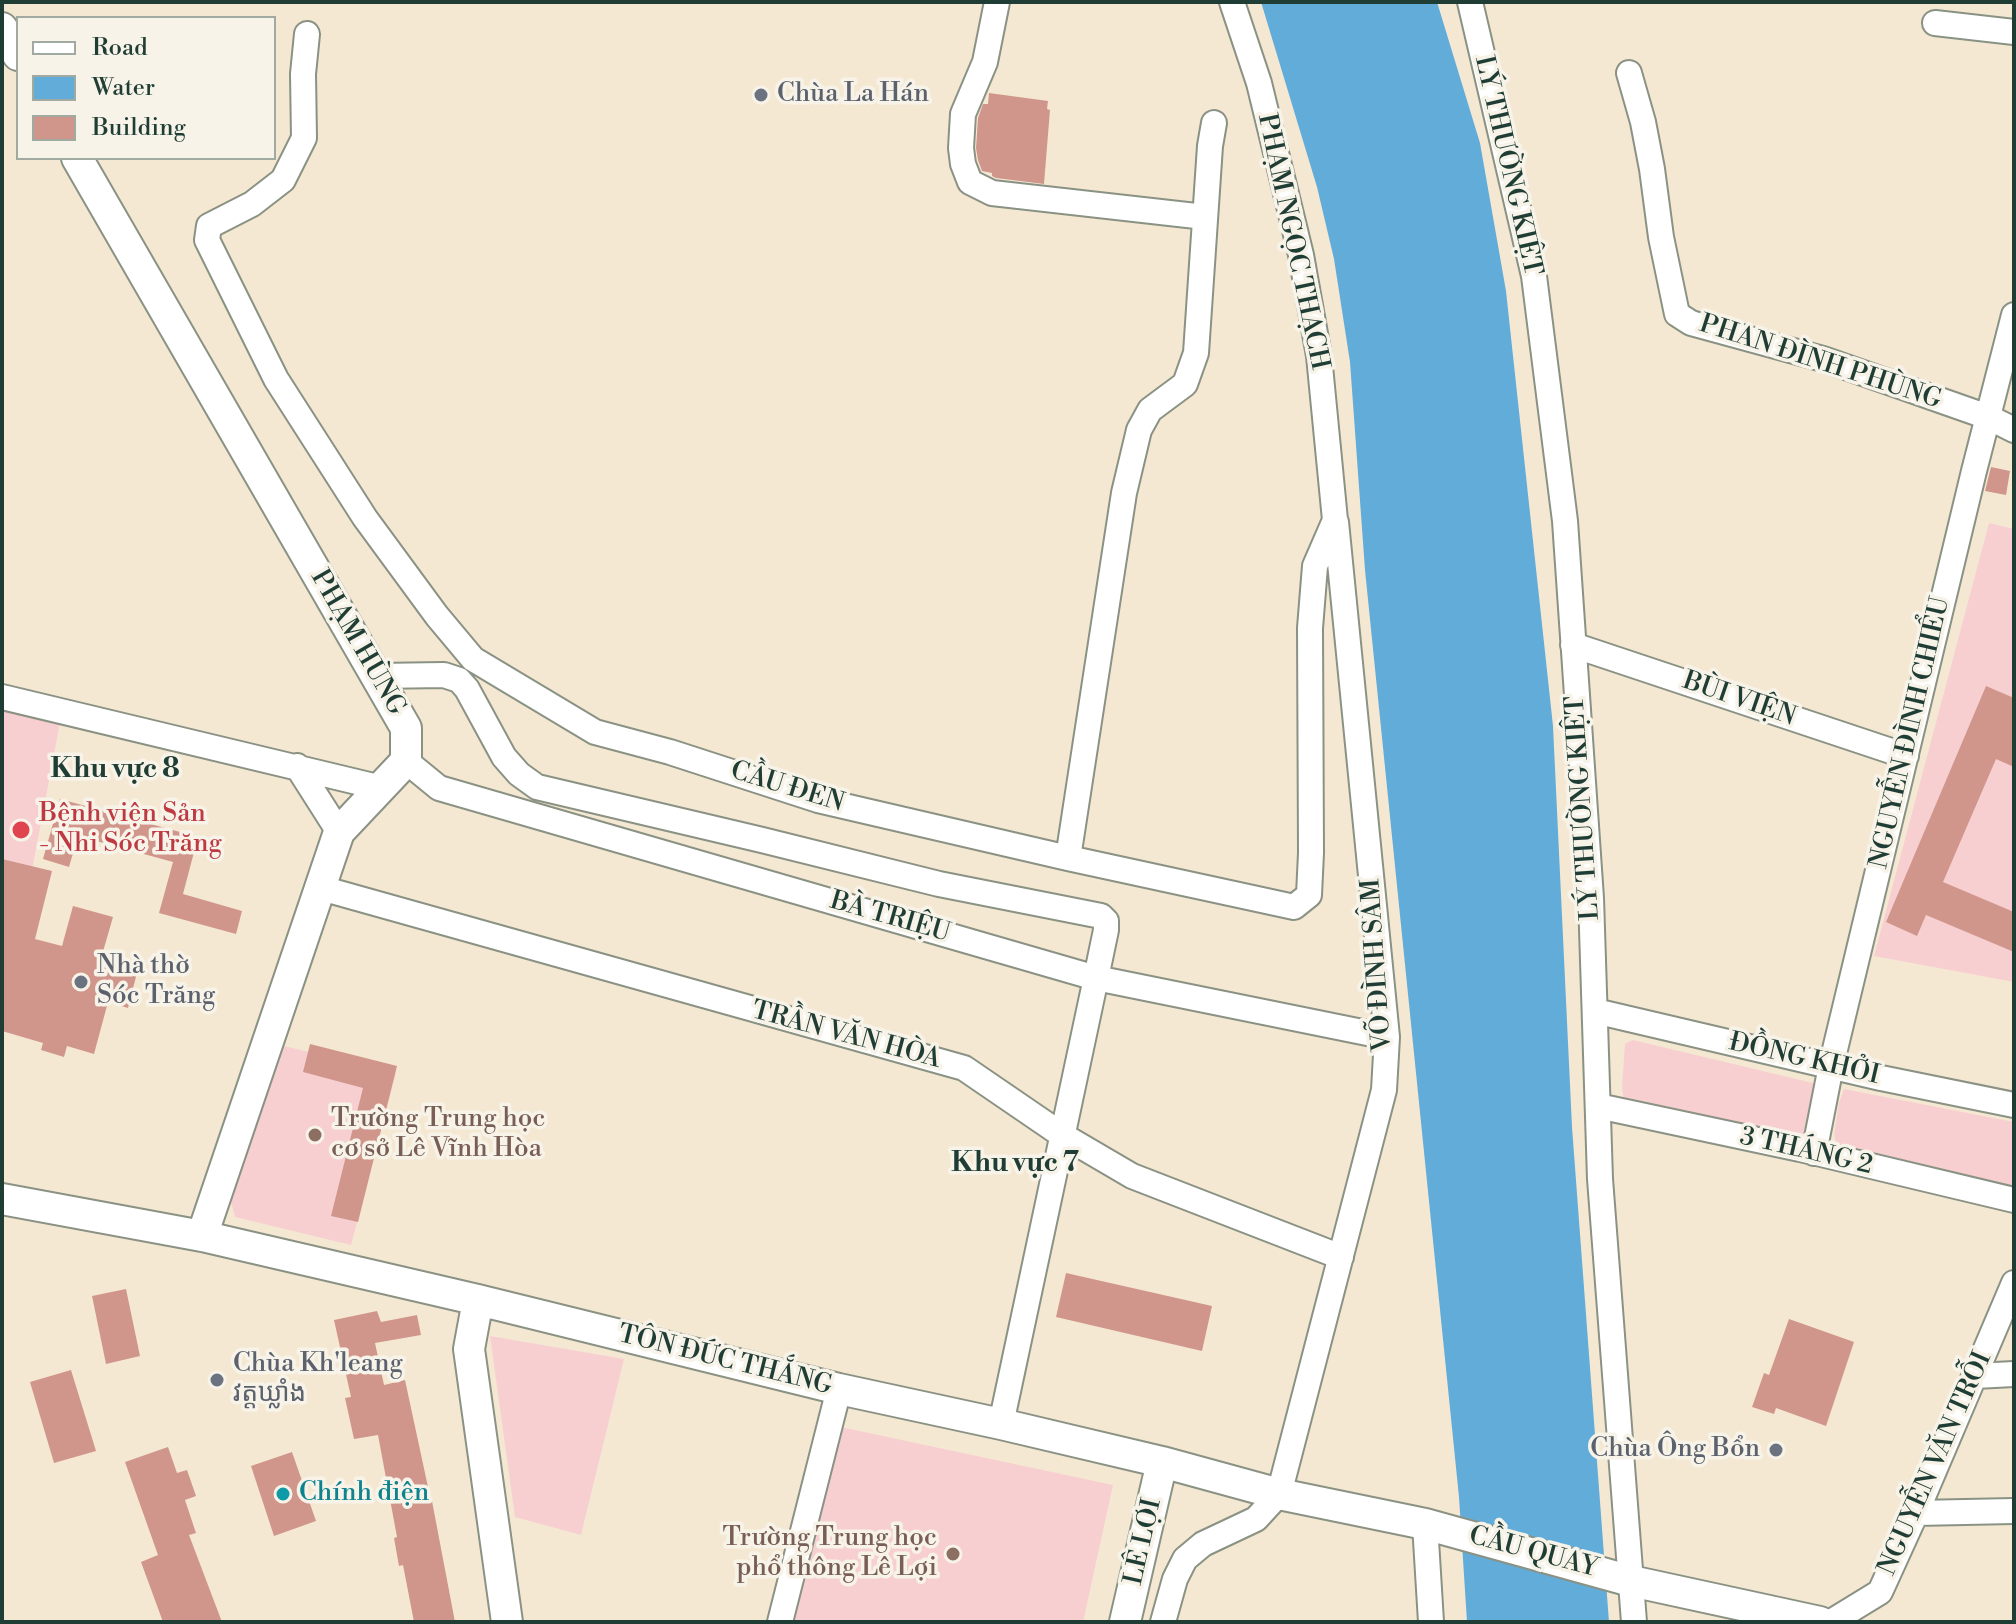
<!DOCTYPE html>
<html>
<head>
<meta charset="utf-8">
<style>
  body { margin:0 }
  #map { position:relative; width:2016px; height:1624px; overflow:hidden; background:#f5e8d3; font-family:"Libre Bodoni",serif }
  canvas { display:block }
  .frame { position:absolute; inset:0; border:4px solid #1f3d34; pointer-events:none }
  .legend { position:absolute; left:16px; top:16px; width:260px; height:144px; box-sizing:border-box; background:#f7f3e8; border:2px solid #a1aaa0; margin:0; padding:10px 14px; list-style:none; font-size:24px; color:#1f3d34 }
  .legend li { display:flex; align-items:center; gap:16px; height:40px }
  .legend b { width:40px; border:2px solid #a1aaa0 }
</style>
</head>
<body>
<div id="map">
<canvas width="2016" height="1624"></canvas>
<div class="frame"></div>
<ul class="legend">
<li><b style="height:10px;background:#fff"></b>Road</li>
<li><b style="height:22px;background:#62acda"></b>Water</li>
<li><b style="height:22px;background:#d0968b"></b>Building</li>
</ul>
</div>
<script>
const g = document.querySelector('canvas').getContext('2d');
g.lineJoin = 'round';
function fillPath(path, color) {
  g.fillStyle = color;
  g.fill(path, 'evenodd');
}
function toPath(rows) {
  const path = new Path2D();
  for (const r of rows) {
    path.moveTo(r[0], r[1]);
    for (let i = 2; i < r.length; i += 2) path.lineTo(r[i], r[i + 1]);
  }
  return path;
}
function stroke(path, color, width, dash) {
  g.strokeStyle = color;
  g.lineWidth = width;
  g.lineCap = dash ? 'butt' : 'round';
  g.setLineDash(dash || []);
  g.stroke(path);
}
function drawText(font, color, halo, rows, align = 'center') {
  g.font = font + ' "Libre Bodoni","Noto Sans Khmer",serif';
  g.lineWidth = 7;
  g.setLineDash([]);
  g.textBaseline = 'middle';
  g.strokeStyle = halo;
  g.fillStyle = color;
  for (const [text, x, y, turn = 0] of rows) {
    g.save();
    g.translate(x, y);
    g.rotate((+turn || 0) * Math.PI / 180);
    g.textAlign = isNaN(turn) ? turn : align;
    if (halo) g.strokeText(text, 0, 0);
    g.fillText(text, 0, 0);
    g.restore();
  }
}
fillPath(toPath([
  [1989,523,2014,529,2014,982,1874,956],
  [2,700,62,712,32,870,2,937],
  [1633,1040,1817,1084,1804,1139,1624,1102,1622,1087,1625,1044],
  [280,1045,396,1073,351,1245,235,1217,230,1198],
  [1844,1089,2014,1122,2014,1190,1844,1153,1836,1144,1834,1134,1839,1103],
  [490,1336,624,1359,581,1535,515,1517],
  [836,1426,1113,1485,1083,1622,793,1622]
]), '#f7cfd1');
fillPath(toPath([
  [1261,2,1437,2,1480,143,1506,291,1553,726,1572,1127,1609,1622,1467,1622,1459,1497,1365,570,1350,362,1334,259,1317,187]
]), '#62acda');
fillPath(toPath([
  [989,93,1048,101,1047,109,1050,110,1044,184,996,178,992,176,992,173,982,171,978,160,976,148,978,118,983,104,988,104],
  [1991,467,2010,471,2006,495,1985,491],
  [1986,686,2014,698,2014,767,1996,759,1943,882,2014,912,2014,952,1926,915,1917,936,1886,922],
  [60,799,198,837,183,894,242,911,236,934,159,913,173,862,78,836,69,867,43,859],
  [2,859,52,871,35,939,62,946,73,906,113,917,102,955,139,965,128,1008,108,1002,94,1054,67,1046,64,1057,41,1050,43,1043,2,1031],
  [310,1044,397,1066,358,1222,331,1216,363,1088,303,1072],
  [1066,1273,1212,1306,1202,1351,1056,1317],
  [126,1289,140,1356,106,1364,92,1296],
  [377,1311,381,1322,417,1315,421,1335,375,1343,384,1385,405,1380,431,1501,432,1501,455,1622,414,1622,403,1565,399,1566,394,1538,397,1537,378,1435,354,1439,345,1398,351,1397,334,1320],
  [1789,1319,1854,1342,1826,1426,1776,1408,1774,1414,1752,1407,1764,1373,1769,1375],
  [71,1370,96,1451,54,1463,30,1382],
  [168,1447,177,1473,187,1470,196,1496,185,1500,196,1533,189,1535,222,1622,163,1622,141,1562,158,1555,125,1462],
  [292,1452,316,1521,274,1536,251,1466]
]), '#d0968b');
const minor = toPath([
  [997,2,985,62,963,114,961,148,963,164,970,182,992,193,1205,217],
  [1470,2,1534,276,1565,521,1591,898,1600,1179,1634,1622],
  [1935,23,2014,32],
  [307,34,303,74,304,138,283,180,252,204,209,226,207,240,276,379,365,518,437,616,473,659,595,732,670,752,818,800,1068,858,1294,907,1309,895,1311,853,1310,628,1315,566,1335,520,1319,356,1301,255,1259,83,1232,2],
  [1629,73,1643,122,1652,169,1661,237,1677,314,1691,323,1823,359,1988,417,2014,430],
  [1573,645,1906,756],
  [376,676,444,675,459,680,467,689,504,757,519,774,537,787,762,840,939,884,1101,916,1106,921,1106,930,1096,978,1001,1424],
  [2,697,382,788],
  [406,761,439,788,1096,978,1387,1037],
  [297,766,339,832],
  [1068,858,1124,493,1139,430,1150,410,1185,384,1196,353,1210,146,1214,123],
  [321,888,964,1068,1062,1135,1132,1176,1341,1257],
  [1595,1011,1881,1078,2014,1105],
  [1598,1106,1800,1149,2014,1200],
  [1814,1153,1831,1066,1974,471,2014,315],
  [1975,1376,2014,1374],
  [1916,1513,2014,1511],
  [1425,1524,1431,1622],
  [780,1622,839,1389],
  [1163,1622,1175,1579,1185,1559,1203,1544,1256,1519,1279,1494,1384,1090,1387,1037,1336,522],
  [1831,1622,1880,1592,1916,1513,2014,1283]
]);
const major = toPath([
  [2,28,18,55],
  [77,158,406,728,406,761,339,832,202,1236],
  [2,1199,202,1236,478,1300,839,1389,1001,1424,1162,1462,1279,1494,1425,1524,1631,1581,1820,1622],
  [478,1300,469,1349,507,1622],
  [1125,1622,1162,1462]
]);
stroke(minor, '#8a9284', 28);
stroke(major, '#8a9284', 34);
stroke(minor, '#fff', 24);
stroke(major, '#fff', 30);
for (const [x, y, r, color] of [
  [761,95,8,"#6b7280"],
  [21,830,10,"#e0444e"],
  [81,982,8,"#6b7280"],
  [315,1135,8,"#8d6e63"],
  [217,1380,8,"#6b7280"],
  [1776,1450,8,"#6b7280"],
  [283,1494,8,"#0f9aa8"],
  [953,1554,8,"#8d6e63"]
]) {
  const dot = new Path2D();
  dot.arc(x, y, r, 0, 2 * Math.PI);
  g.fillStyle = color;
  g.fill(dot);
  stroke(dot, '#f7f3e8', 3);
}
drawText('26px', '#5b616d', '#f7f3e8', [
  ["Chùa La Hán",777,95],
  ["Nhà thờ",97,967],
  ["Sóc Trăng",97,997],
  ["Chùa Kh'leang",233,1365],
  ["វត្តឃ្លាំង",233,1395],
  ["Chùa Ông Bổn",1760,1450,"right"]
], 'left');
drawText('26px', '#1f3d34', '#f7f3e8', [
  ["LÝ THƯỜNG KIỆT",1507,166,77],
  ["PHẠM NGỌC THẠCH",1292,242,78],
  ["PHAN ĐÌNH PHÙNG",1820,363,18],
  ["PHẠM HÙNG",357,643,60],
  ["BÙI VIỆN",1739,700,19],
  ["NGUYỄN ĐÌNH CHIỂU",1911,733,-77],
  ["CẦU ĐEN",787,788,17],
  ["LÝ THƯỜNG KIỆT",1584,808,-94],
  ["BÀ TRIỆU",890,918,16],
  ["VÕ ĐÌNH SÂM",1378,965,-94],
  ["TRẦN VĂN HÒA",846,1036,15],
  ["ĐỒNG KHỞI",1804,1060,13],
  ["3 THÁNG 2",1806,1152,13],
  ["TÔN ĐỨC THẮNG",725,1361,14],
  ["NGUYỄN VĂN TRỖI",1936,1464,-66],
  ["LÊ LỢI",1144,1542,-77],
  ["CẦU QUAY",1533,1553,15]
]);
drawText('26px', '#be3a42', '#f7f3e8', [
  ["Bệnh viện Sản",39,815],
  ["- Nhi Sóc Trăng",39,845]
], 'left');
drawText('26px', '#785e54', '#f7f3e8', [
  ["Trường Trung học",331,1120],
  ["cơ sở Lê Vĩnh Hòa",331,1150],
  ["Trường Trung học",937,1539,"right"],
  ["phổ thông Lê Lợi",937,1569,"right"]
], 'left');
drawText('26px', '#0d838f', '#f7f3e8', [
  ["Chính điện",299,1494]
], 'left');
drawText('bold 28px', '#1f3d34', '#f7f3e8', [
  ["Khu vực 8",115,770],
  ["Khu vực 7",1015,1164]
]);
</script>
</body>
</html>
